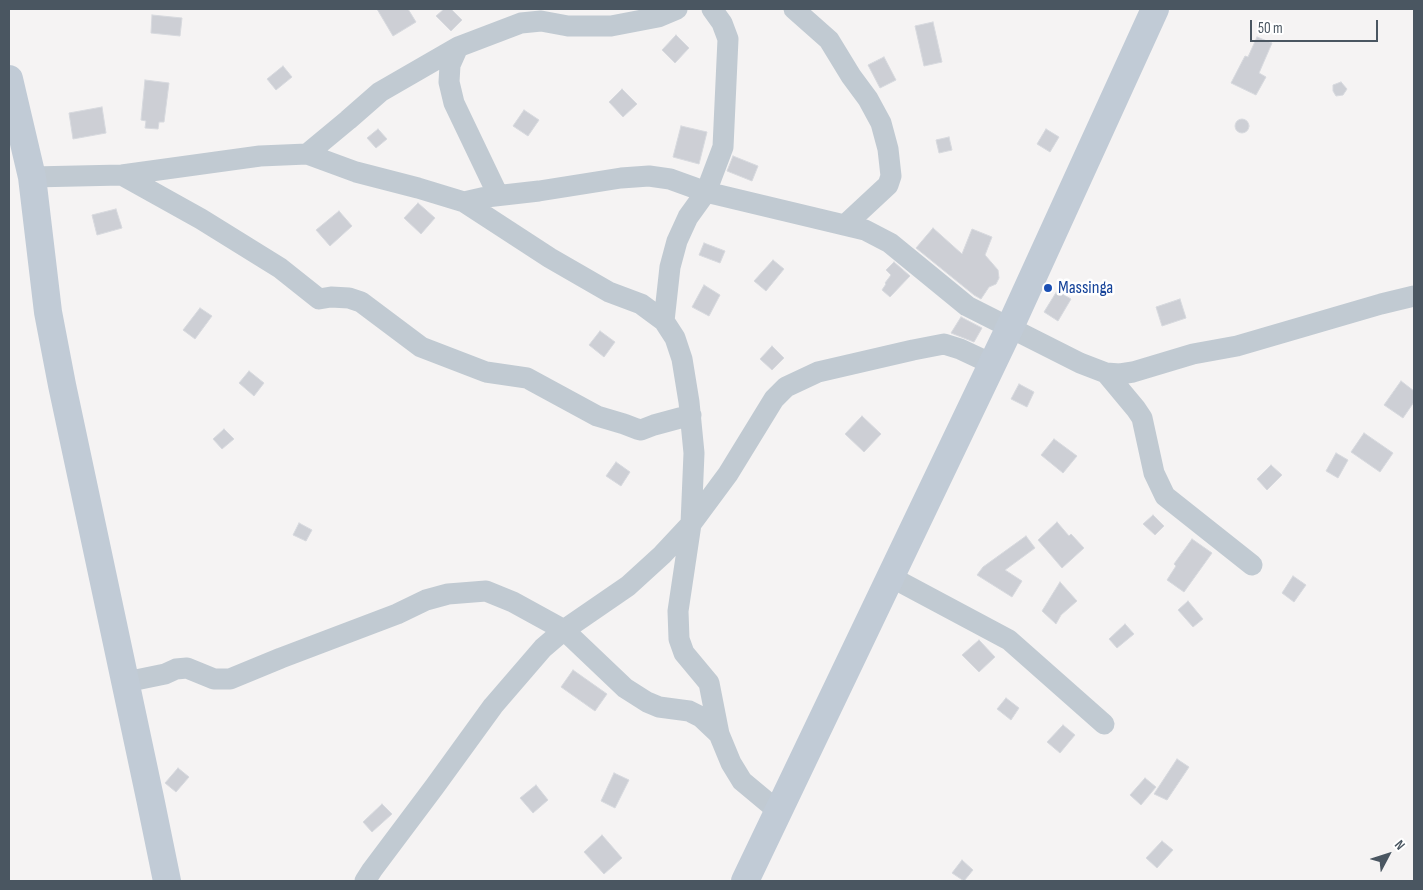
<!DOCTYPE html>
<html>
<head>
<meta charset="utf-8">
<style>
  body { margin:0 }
  #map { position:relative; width:1423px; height:890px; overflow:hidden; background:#f5f3f3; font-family:"Sofia Sans Condensed",sans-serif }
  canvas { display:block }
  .frame { position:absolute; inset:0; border:10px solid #4a5661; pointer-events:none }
  .north { position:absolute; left:1363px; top:830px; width:50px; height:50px; -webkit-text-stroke:4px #fff; paint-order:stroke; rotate:50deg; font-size:14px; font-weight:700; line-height:20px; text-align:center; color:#4a5661 }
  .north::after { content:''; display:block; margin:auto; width:18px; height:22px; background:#4a5661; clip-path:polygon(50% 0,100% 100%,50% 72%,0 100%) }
  .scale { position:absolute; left:1250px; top:20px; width:128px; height:22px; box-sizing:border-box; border:2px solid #4a5661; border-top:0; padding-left:6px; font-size:15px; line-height:18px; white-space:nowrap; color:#4a5661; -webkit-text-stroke:4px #fff; paint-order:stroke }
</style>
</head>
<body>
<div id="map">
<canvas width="1423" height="890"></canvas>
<div class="frame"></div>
<div class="north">N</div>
<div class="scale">50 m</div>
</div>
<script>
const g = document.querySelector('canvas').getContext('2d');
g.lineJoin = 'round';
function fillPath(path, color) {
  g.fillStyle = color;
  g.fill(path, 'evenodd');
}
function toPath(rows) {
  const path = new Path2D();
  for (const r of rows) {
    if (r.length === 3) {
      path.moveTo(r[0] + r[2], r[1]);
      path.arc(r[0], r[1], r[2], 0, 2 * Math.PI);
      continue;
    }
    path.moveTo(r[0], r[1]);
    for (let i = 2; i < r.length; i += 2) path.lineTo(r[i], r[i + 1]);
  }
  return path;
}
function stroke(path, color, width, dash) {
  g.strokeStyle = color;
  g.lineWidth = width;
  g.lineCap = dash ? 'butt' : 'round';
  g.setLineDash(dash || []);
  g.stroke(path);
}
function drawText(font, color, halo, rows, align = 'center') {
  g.font = font + ' "Sofia Sans Condensed",sans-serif';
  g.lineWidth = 5;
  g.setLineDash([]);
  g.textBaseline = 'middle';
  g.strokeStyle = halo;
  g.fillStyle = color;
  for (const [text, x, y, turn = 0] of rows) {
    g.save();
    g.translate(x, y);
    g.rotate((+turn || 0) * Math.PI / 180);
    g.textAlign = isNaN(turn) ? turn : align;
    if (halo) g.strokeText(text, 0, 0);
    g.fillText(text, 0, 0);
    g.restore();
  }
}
const building = toPath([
  [377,9,408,9,416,22,393,36,377,9],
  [444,9,451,9,462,20,451,31,436,16,444,9],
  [152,15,182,18,180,36,151,33,152,15],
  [933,22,942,62,924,66,915,26,933,22],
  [676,35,689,48,675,63,662,50,676,35],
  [1257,37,1272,43,1259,73,1266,77,1256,95,1231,83,1245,56,1248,57,1257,37],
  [884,57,896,80,880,88,868,65,884,57],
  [283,66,292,77,276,90,267,79,283,66],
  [145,80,169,83,164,122,159,122,158,129,145,128,146,121,141,120,145,80],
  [1341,82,1347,89,1343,95,1336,96,1333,91,1333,85,1341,82],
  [622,89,637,104,623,117,609,102,622,89],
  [102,107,106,133,73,139,69,113,102,107],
  [524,110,539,120,528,136,513,126,524,110],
  [1242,126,7],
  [681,126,707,132,699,164,673,157,681,126],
  [378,129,387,139,376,148,367,138,378,129],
  [1046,129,1059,137,1050,152,1037,144,1046,129],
  [949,137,952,150,939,153,936,140,949,137],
  [733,156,758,166,752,181,727,171,733,156],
  [418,203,435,218,421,234,404,218,418,203],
  [116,209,122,228,97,235,92,215,116,209],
  [339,211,352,226,330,246,316,230,339,211],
  [933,228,962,254,972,229,992,237,985,255,998,270,999,278,996,284,989,287,981,299,974,295,916,248,933,228],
  [704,243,725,251,720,263,699,255,704,243],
  [773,260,784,269,766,291,754,281,773,260],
  [894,262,910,276,890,297,882,290,886,284,885,283,891,275,886,270,894,262],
  [704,285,720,295,709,316,692,307,704,285],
  [1057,291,1071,299,1058,321,1044,312,1057,291],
  [1180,299,1186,318,1162,326,1156,307,1180,299],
  [200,308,212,316,195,339,183,330,200,308],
  [961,317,982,328,974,342,951,333,961,317],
  [600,331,615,342,604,357,589,345,600,331],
  [772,346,784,358,772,370,760,359,772,346],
  [249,371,264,383,254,396,239,383,249,371],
  [1401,381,1414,391,1414,402,1403,418,1384,405,1401,381],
  [1019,384,1034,392,1027,407,1011,399,1019,384],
  [862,416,881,434,864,452,845,434,862,416],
  [224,429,234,439,222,449,213,439,224,429],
  [1364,433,1393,453,1380,472,1351,452,1364,433],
  [1054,439,1077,456,1063,473,1041,455,1054,439],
  [1336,453,1348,460,1338,478,1326,471,1336,453],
  [616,462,630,472,621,486,606,476,616,462],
  [1271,465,1282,475,1267,490,1257,479,1271,465],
  [1153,515,1164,526,1155,535,1143,524,1153,515],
  [1057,522,1069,536,1071,534,1084,548,1062,568,1038,540,1057,522],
  [299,523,312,530,306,541,293,535,299,523],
  [1026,536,1035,548,1005,570,1022,581,1012,597,977,575,983,567,1026,536],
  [1192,539,1212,553,1184,592,1167,580,1176,566,1174,564,1192,539],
  [1293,576,1306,585,1294,602,1282,593,1293,576],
  [1060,582,1077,601,1061,615,1056,624,1042,611,1060,582],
  [1188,601,1203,619,1193,627,1178,610,1188,601],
  [1125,624,1134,634,1117,648,1109,639,1125,624],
  [979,640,995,657,979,672,962,655,979,640],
  [573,670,607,694,595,711,561,687,573,670],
  [1006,698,1019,708,1011,720,997,709,1006,698],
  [1063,725,1075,735,1060,753,1047,742,1063,725],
  [1177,759,1189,767,1167,800,1154,794,1177,759],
  [178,768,189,777,176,792,165,783,178,768],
  [614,773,629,780,615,808,601,801,614,773],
  [1145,778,1156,787,1141,805,1130,795,1145,778],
  [536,785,548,800,533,813,520,798,536,785],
  [382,804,392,814,372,832,363,822,382,804],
  [602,835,622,858,604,874,584,852,602,835],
  [1162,841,1173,850,1157,868,1146,858,1162,841],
  [962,860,973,870,964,881,952,873,962,860]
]);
fillPath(building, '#cdcfd5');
stroke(building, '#d7d9de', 1);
stroke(toPath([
  [794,9,829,40,851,76,868,99,881,123,888,149,891,176,888,185,845,225],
  [307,154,348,120,380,92,458,47],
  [122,175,201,219,280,268,319,299,331,297,349,298,361,302,421,347,486,372,527,378,597,416,624,424,637,429,641,430,654,425,691,415],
  [32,177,122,175,260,156,307,154,356,172,418,188,464,202,550,258,609,292,641,304,664,321,675,338,682,359,689,402,694,453,691,524,678,611,679,639,684,653,709,683,719,734,731,763,742,781,778,811],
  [498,195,454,103,449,82,450,65,458,47,521,23,541,21,568,26,611,26,658,17,677,9],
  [464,202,486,197,539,191,621,178,649,176,670,179,706,192,865,230,890,243,967,306,1080,363,1106,373,1120,374,1133,372,1193,354,1237,346,1381,304,1414,296],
  [664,321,670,267,677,241,688,217,706,192,723,147,728,39,722,23,712,9],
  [1106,373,1136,409,1142,418,1154,473,1165,496,1252,565],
  [891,577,1009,640,1104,724],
  [126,682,165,674,176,669,187,668,214,679,230,679,281,658,397,614,426,600,448,594,486,591,513,602,564,630,625,688,647,702,659,707,689,711,701,717,719,734],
  [365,881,372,870,435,786,493,706,543,648,564,630,628,586,662,555,691,524,728,474,774,399,786,387,818,372,913,350,944,344,960,349,992,364]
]), '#c1cad2', 21);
stroke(toPath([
  [9,79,32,177,48,312,62,385,150,798,167,881],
  [745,881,1010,327,1155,9]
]), '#c1cbd6', 28);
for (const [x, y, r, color] of [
  [1048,288,5,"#1a4fb4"]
]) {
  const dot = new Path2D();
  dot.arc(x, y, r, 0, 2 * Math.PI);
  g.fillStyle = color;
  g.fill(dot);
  stroke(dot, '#fff', 2);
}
drawText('18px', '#164399', '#fff', [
  ["Massinga",1058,288]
], 'left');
</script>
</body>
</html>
